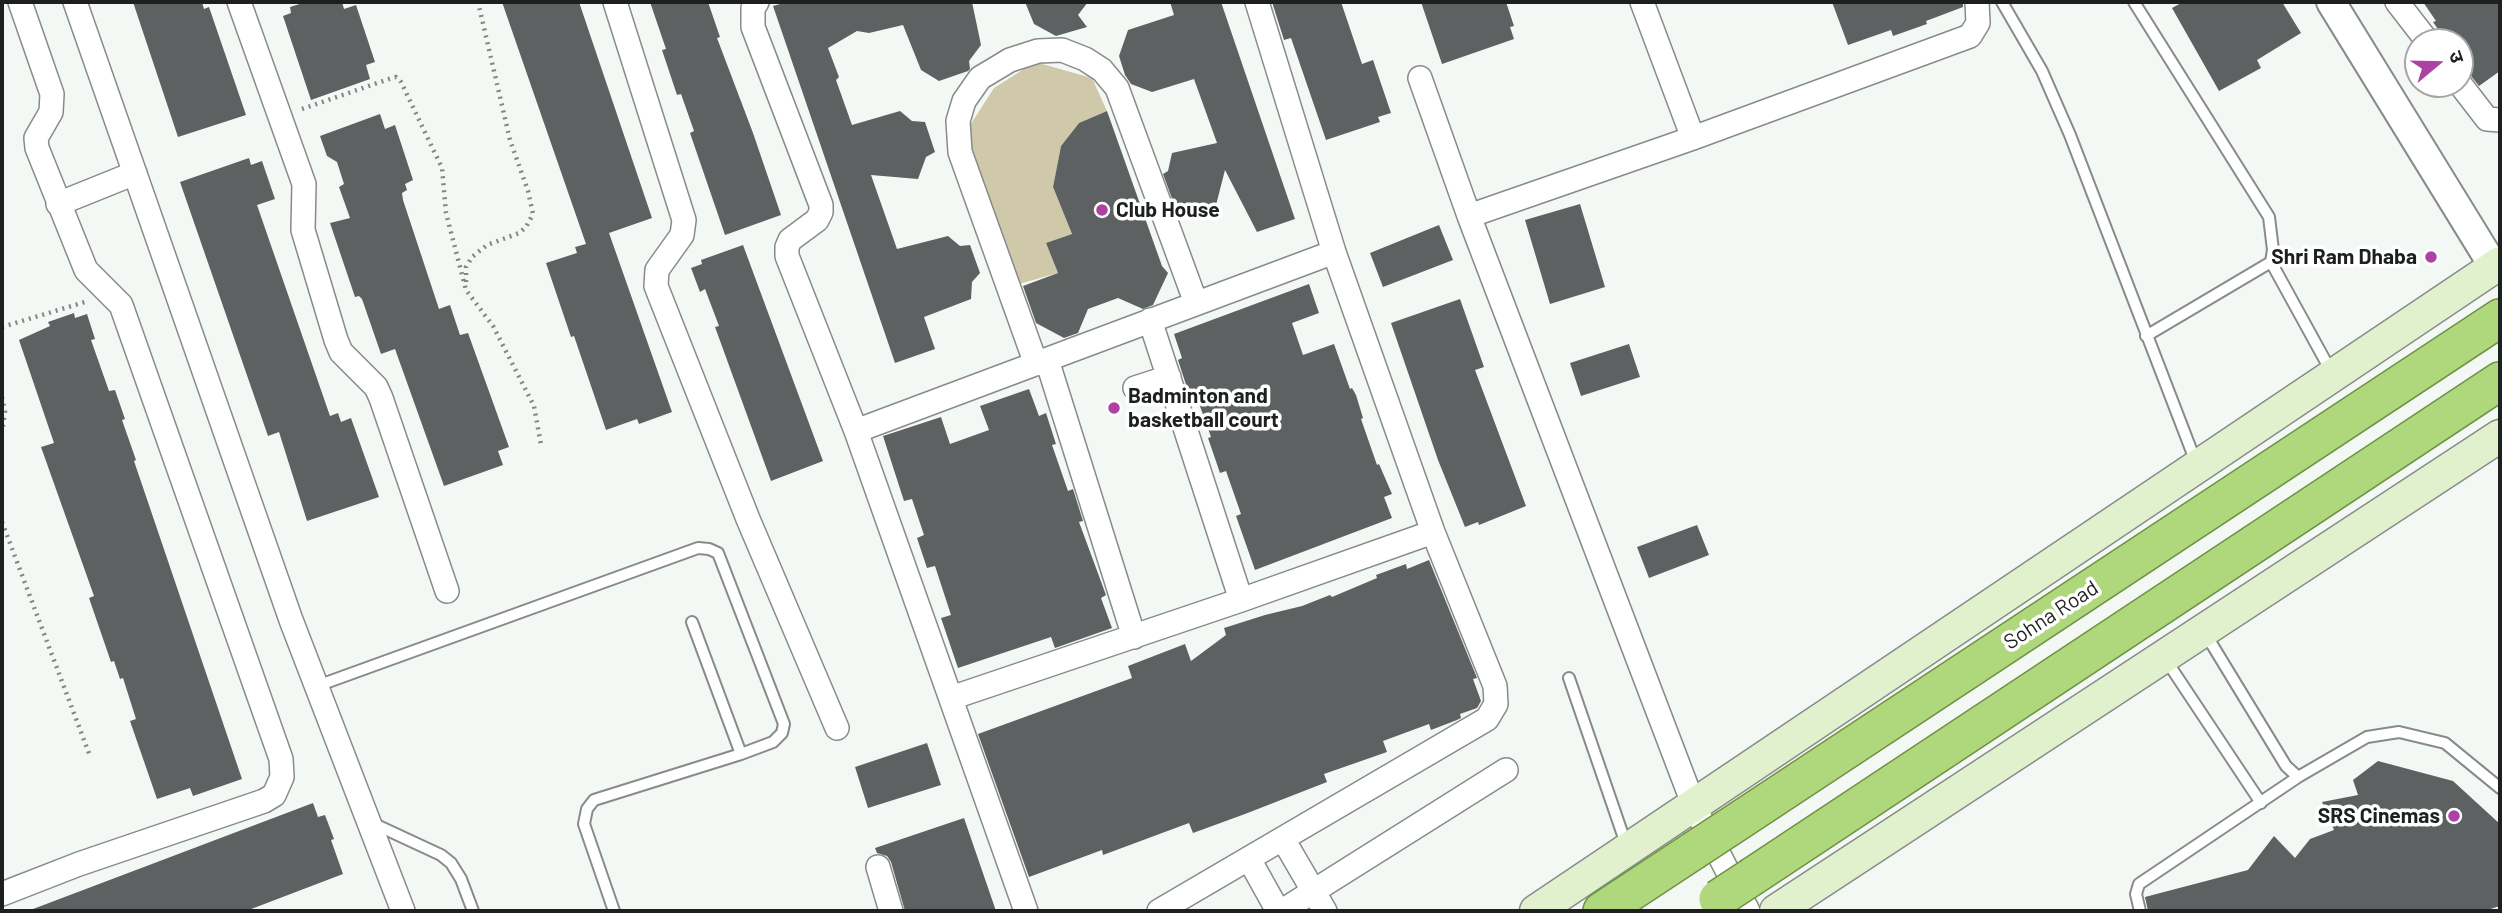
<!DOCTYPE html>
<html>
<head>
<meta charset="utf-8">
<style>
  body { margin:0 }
  #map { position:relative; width:2502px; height:913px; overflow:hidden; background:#f4f8f5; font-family:Barlow,"Noto Sans Devanagari",sans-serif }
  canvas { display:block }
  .frame { position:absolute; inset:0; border:4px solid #1e201f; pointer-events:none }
  .north { position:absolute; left:2404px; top:28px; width:70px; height:70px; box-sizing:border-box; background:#fff; border:2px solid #a5a6a5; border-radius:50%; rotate:71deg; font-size:19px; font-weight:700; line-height:28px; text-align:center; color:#1e201f }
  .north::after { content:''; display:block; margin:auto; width:24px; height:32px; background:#ac42a3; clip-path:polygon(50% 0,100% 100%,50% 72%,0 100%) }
</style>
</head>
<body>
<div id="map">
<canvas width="2502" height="913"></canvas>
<div class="frame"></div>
<div class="north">उ</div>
</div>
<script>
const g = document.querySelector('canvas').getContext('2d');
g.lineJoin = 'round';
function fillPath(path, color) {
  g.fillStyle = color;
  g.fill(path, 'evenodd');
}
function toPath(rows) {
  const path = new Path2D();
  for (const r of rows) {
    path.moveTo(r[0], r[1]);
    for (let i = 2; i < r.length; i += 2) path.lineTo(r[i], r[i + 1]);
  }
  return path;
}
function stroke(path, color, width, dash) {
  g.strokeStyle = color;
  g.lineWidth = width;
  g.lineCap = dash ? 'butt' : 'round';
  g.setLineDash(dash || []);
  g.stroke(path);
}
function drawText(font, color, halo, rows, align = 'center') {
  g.font = font + ' Barlow,sans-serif';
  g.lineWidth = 7;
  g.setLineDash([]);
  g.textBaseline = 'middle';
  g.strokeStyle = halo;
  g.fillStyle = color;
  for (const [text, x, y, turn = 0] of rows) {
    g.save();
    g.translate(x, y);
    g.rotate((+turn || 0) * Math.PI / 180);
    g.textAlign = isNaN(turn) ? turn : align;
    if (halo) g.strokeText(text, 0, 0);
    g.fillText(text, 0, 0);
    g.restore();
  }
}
fillPath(toPath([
  [1035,62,1092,78,1107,111,1079,123,1061,146,1053,187,1072,234,1046,243,1058,273,1019,284,965,133,994,88]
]), '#cfc8a9');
fillPath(toPath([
  [133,2,202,2,204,9,209,7,246,115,178,137],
  [306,2,342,2,344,9,356,5,375,62,366,65,370,79,311,100,283,16,291,13,290,7],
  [502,2,579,2,652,218,609,233,672,412,639,424,637,419,606,430,574,336,571,337,546,263,577,253,575,247,586,244],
  [650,2,708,2,720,37,717,38,753,133,781,215,725,235,690,133,694,131,681,94,677,95,662,50,666,49],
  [787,2,972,2,981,45,969,61,970,69,968,71,939,81,921,70,903,25,869,33,857,31,828,48,839,77,836,80,852,125,900,111,912,121,925,122,935,152,926,157,918,179,871,175,897,249,948,236,960,246,970,245,980,273,972,282,971,299,924,317,935,349,895,363,773,6],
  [1025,2,1088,2,1078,15,1087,27,1056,36,1034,24],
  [1170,2,1221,2,1295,219,1257,232,1225,170,1215,209,1200,214,1174,204,1163,174,1168,171,1172,153,1217,143,1194,79,1152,92,1131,84,1125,75,1119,56,1128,30,1174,15],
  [1272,2,1341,2,1362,64,1373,60,1391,113,1378,117,1380,122,1326,140,1291,38,1284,40],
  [1421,2,1506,2,1514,26,1510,27,1514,39,1442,64],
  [1832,2,1963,2,1963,7,1926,21,1927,24,1893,36,1891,30,1848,45],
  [2183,2,2282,2,2301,33,2257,60,2261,68,2219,91,2172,8],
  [2423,2,2500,2,2500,71,2479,86,2460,62,2460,42,2447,42,2433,22,2436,21],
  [1107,111,1162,266,1168,273,1153,305,1143,309,1118,298,1088,309,1078,333,1064,338,1036,323,1023,286,1058,273,1046,243,1072,234,1053,187,1061,146,1079,123],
  [380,114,385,129,395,125,413,180,405,184,407,190,402,193,403,200,439,309,450,305,460,335,468,333,509,447,498,451,503,465,444,486,395,349,381,354,362,299,359,296,355,297,330,223,350,218,339,187,344,184,337,162,327,156,320,136],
  [249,158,251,165,262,161,275,199,257,205,330,416,338,413,341,422,351,418,379,497,307,521,279,432,268,436,180,182],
  [1580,204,1605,287,1550,304,1525,220],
  [1439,225,1453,260,1383,287,1370,253],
  [743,245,823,461,771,481,715,327,719,326,705,289,700,292,691,268,702,264,701,260],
  [1309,284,1319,313,1292,323,1303,355,1334,344,1350,389,1352,388,1356,395,1363,418,1361,419,1377,465,1379,464,1392,494,1384,497,1392,518,1255,570,1236,516,1241,514,1226,471,1220,473,1208,438,1211,437,1196,395,1190,397,1178,360,1182,358,1174,334],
  [1460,299,1484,367,1475,370,1526,506,1479,525,1478,522,1465,527,1438,460,1391,323],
  [74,313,75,318,87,314,95,339,91,340,109,391,115,390,125,419,122,420,136,460,134,461,242,779,193,796,190,788,157,799,130,721,136,719,123,678,120,679,114,661,111,662,89,598,94,596,41,447,54,443,19,340,50,326,48,322],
  [1629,344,1640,377,1581,396,1570,363],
  [1029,389,1039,416,1046,413,1056,444,1052,445,1068,491,1073,489,1083,521,1079,522,1106,595,1101,598,1112,628,1055,648,1051,637,958,668,941,618,951,615,935,566,927,568,917,538,924,535,912,499,904,501,883,436,941,417,950,444,989,430,980,406],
  [1697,525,1709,555,1649,578,1637,547],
  [1429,560,1477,678,1473,679,1481,701,1477,708,1460,714,1461,718,1457,720,1431,730,1429,724,1383,741,1387,752,1324,774,1327,782,1245,814,1193,833,1189,823,1103,855,1102,850,1029,877,978,734,1132,678,1128,666,1185,644,1191,661,1226,635,1224,628,1265,615,1302,606,1330,595,1332,597,1377,578,1376,575,1406,564,1407,569],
  [927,743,941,785,868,808,855,767],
  [2378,761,2453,781,2500,824,2500,906,2484,911,2148,911,2145,897,2248,870,2274,836,2295,858,2310,839,2334,830,2322,802,2358,795,2353,780],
  [313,803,318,817,325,815,334,839,331,840,343,874,246,911,34,911,33,909],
  [964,818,996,911,905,911,891,862,887,856,877,853,875,848]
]), '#5d6161');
const service = toPath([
  [2002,2,2042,71,2070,135,2197,465],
  [2134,2,2269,217,2273,250,2271,262,2332,373],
  [2146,336,2271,262],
  [692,622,741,754],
  [2205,633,2286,766,2298,777],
  [2166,660,2261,803],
  [1569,678,1627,847],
  [317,686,698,548,709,549,718,553,784,724,782,733,773,742,741,754,594,800,587,809,584,824,614,911],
  [370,822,441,855,451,863,461,879,473,911],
  [2140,911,2136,894,2139,884,2298,777,2367,737,2399,732,2445,743,2500,788]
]);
const minor = toPath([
  [75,2,291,620,403,911],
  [239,2,304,184,303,230,336,340,341,352,376,387,381,398,447,591],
  [615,2,684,220,682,235,657,270,656,286,748,519,837,728],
  [757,2,753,8,753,27,821,205,821,212,817,220,790,240,787,247,787,256,856,431,1026,911],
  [1642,2,1693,138],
  [2397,2,2428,42],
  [1420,78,1469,216,1694,806,1748,911],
  [2460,84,2487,119,2500,120],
  [58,204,135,173],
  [1469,216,1693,138,1970,36,1978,23,1977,2],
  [1150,320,1241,600],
  [1047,360,1134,637],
  [1036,364,960,152,958,121,964,101,980,78,1010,60,1038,51,1062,50,1085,59,1102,70,1117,88,1196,303],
  [1135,388,1169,377],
  [856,431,1334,252],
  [951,698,1241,600,1433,532],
  [1283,839,1325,911],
  [1249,859,1278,911],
  [878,867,891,911],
  [2,894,79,864,264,801,274,795,282,777,281,759,121,305,86,270,37,148,36,138,51,112,52,94,20,2],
  [1159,911,1487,719,1496,704,1495,686,1433,532,1334,252,1257,2],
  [1282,911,1506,770]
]);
const tertiary = toPath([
  [2331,2,2494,267]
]);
const secondary = toPath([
  [1536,911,2500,263],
  [1776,911,2500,436]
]);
const trunk = toPath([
  [1728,828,2500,318],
  [1753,876,2500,381],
  [1602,911,1693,851]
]);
stroke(service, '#878b89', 14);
stroke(minor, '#878b89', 26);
stroke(tertiary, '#878b89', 32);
stroke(secondary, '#878b89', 35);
stroke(trunk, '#6f9245', 40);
stroke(toPath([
  [302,109,389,79,396,77,401,82,442,168,446,213,466,290,493,326,534,406,541,445],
  [466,282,466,267,472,257,487,245,519,233,526,227,533,214,528,191,510,140,478,2],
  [2,327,85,302],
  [2,397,5,412,2,432],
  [2,522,90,756]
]), '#838684', 4.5, [2, 5]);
stroke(service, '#fff', 10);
stroke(minor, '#fff', 23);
stroke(tertiary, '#fff', 28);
stroke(secondary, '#e1f1ce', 32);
stroke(trunk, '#aed87b', 37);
const trunkBridge = toPath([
  [1693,851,1728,828],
  [1718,899,1753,876]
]);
stroke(trunkBridge, '#6f9245', 40, []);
stroke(trunkBridge, '#aed87b', 37);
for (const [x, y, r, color] of [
  [1102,210,7,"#ac42a3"],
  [2431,257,7,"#ac42a3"],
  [1114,408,7,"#ac42a3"],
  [2454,816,7,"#ac42a3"]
]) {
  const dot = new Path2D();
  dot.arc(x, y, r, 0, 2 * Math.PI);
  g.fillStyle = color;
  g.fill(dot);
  stroke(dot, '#fff', 2.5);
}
drawText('bold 21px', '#1e201f', '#fff', [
  ["Club House",1116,210],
  ["Shri Ram Dhaba",2417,257,"right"],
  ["Badminton and",1128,396],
  ["basketball court",1128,420],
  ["SRS Cinemas",2440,816,"right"]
], 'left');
drawText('21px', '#1e201f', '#fff', [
  ["Sohna Road",2051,615,-33]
]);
</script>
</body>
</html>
